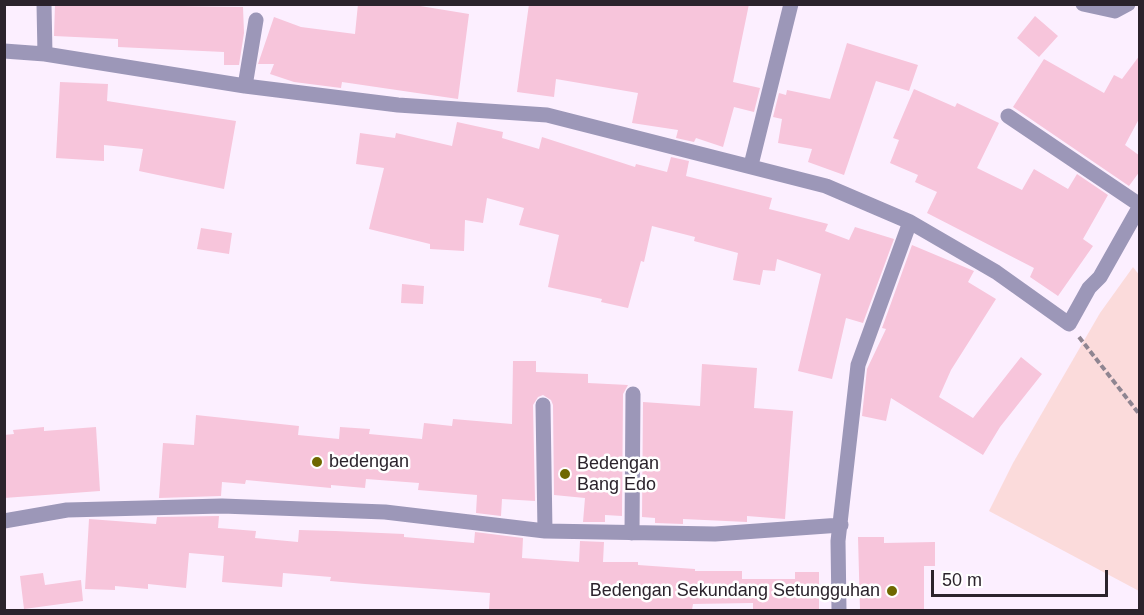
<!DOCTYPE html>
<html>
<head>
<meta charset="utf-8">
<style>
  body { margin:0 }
  #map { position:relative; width:1144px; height:615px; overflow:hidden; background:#fcefff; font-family:Helvetica,sans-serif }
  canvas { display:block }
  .frame { position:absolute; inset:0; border:6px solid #2b232c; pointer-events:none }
  .scale { position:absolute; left:931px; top:570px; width:177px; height:27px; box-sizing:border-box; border:3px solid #2b232c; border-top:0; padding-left:8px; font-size:18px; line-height:21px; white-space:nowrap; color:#2b232c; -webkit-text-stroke:4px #fff; paint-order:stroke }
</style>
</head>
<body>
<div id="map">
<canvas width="1144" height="615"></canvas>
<div class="frame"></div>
<div class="scale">50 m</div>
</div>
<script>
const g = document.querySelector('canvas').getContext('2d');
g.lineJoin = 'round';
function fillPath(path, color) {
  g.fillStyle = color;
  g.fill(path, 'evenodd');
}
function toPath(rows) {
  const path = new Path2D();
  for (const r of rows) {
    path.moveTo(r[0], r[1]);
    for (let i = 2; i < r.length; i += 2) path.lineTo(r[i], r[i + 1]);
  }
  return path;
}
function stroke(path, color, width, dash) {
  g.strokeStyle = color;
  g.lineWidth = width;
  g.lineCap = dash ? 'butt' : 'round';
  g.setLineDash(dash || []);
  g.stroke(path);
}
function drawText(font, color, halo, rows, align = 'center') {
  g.font = font + ' Helvetica,sans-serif';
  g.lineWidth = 5;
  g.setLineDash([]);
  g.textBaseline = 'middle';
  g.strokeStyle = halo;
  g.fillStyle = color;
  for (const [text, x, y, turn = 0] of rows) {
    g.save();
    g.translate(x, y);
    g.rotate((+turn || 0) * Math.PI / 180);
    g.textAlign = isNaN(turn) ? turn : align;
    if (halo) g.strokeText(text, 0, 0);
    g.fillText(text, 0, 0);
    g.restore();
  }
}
fillPath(toPath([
  [1133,267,1140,276,1139,591,989,511,1013,463,1100,313]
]), '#fbdbdb');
fillPath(toPath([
  [55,4,243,7,244,33,239,65,224,65,224,52,118,47,118,39,54,36],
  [358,4,408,4,469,14,458,99,342,82,341,88,294,82,270,74,274,64,258,64,274,17,301,27,355,34],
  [529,4,749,4,733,82,760,88,754,112,734,107,723,147,696,138,694,142,676,138,678,130,632,123,638,93,556,79,554,97,517,92],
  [1035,16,1058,36,1039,57,1017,38],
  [847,43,918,65,909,91,876,81,844,175,808,162,812,149,778,143,782,119,773,117,779,93,786,95,787,90,830,99],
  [1140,55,1140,117,1125,145,1140,156,1140,171,1129,186,1013,107,1044,59,1104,93,1114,75,1122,79],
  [60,82,108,84,107,101,236,121,224,189,139,171,143,149,104,145,104,161,56,158],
  [914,89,955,107,957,103,999,123,977,168,1022,190,1034,169,1068,189,1077,174,1108,195,1083,239,1093,246,1058,296,1030,277,1034,268,927,213,937,192,915,182,918,175,890,163,899,140,893,138],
  [457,122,503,132,502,138,539,149,542,137,635,167,636,164,667,172,671,157,689,161,686,176,772,198,769,209,828,224,825,231,849,240,855,227,894,239,863,323,846,318,832,379,798,371,821,274,777,259,775,271,763,270,760,285,733,280,738,253,694,241,695,237,652,226,644,262,641,261,628,308,601,302,602,299,548,287,559,235,519,225,524,208,487,198,483,223,465,220,464,251,430,249,430,244,369,229,384,168,356,164,360,133,395,138,396,133,452,146],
  [201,228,232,233,229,254,197,249],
  [912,245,974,271,968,282,996,299,951,370,939,397,973,418,1021,357,1042,374,1000,427,983,455,891,398,886,421,862,416,867,369,886,329,882,328],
  [402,284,424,286,423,304,401,303],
  [513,361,536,361,536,372,588,374,588,383,628,385,623,394,622,516,605,515,605,522,583,522,585,498,554,495,553,405,551,400,543,395,538,397,533,405,535,501,502,499,501,516,476,513,477,495,418,490,419,483,366,479,365,488,331,485,331,488,246,480,245,484,222,482,221,496,159,498,163,443,194,445,196,415,299,426,298,435,339,439,340,427,370,429,369,434,422,439,424,423,452,426,453,419,512,424],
  [702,364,757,368,754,408,793,411,785,519,747,516,747,522,683,519,683,524,655,523,655,518,642,517,643,402,700,406],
  [44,427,44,431,96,427,100,491,4,498,4,435,14,434,13,430],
  [219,516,218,528,256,531,255,538,298,542,299,530,335,531,404,534,404,537,474,543,475,532,523,538,522,558,579,562,580,541,604,542,603,562,638,562,638,565,695,569,695,571,742,571,742,579,795,579,795,572,819,572,819,610,753,610,753,603,693,604,692,610,489,609,490,593,365,584,330,581,331,577,283,573,282,587,222,582,224,556,189,553,186,588,148,584,148,589,115,586,115,590,85,589,89,519,156,524,157,517],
  [858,537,884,537,884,543,935,542,935,566,924,566,924,610,860,610],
  [43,573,45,585,81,580,83,601,24,609,20,576]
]), '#f7c5db');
stroke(toPath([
  [1079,337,1140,415]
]), '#8f8591', 4, [6, 3]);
stroke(toPath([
  [44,4,45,54,245,86,398,105,547,115,826,186,910,222,996,272,1069,324,1089,288,1100,277,1140,206],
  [1083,4,1115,11,1128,4],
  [4,51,45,54],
  [245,86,256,20],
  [1008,116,1140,205],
  [751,165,791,4],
  [543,405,545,531],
  [4,521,67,510,222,506,385,512,545,531,715,534,841,525],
  [632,533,633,394],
  [839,610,838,541,858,365,910,222]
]), '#9c97b8', 15);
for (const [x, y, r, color] of [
  [317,462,6,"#6f6800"],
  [565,474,6,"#6f6800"],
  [892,591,6,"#6f6800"]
]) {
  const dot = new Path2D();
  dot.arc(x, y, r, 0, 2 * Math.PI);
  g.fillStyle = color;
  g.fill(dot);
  stroke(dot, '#fff', 2);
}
drawText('18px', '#2b232c', '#fff', [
  ["bedengan",329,462],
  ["Bedengan",577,464],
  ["Bang Edo",577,485],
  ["Bedengan Sekundang Setungguhan",880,591,"right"]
], 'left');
</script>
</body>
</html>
